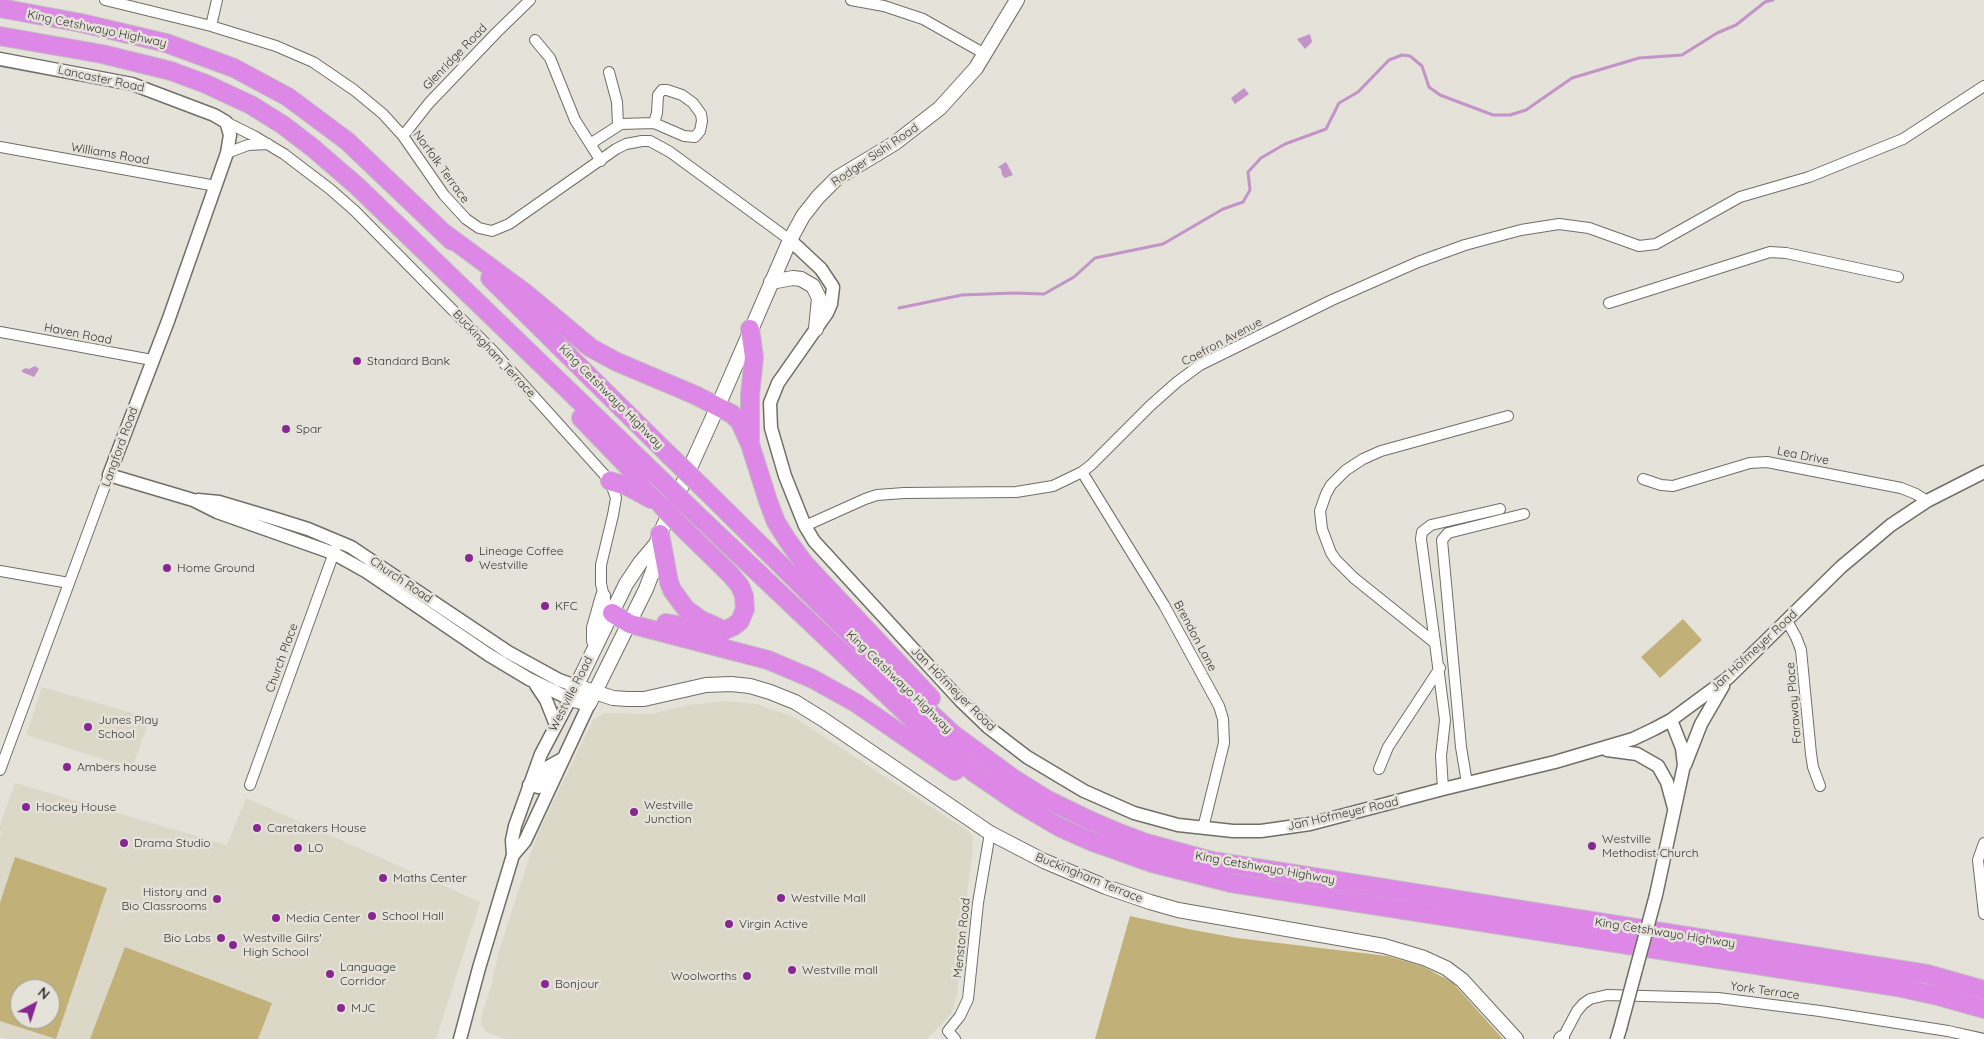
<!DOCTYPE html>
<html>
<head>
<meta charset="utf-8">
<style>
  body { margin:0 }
  #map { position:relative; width:1984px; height:1039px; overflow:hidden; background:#e4e2d9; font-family:Quicksand,sans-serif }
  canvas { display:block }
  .north { position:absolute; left:10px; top:979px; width:50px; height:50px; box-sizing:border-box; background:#e4e2d9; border:1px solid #9f9e97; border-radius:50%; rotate:40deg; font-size:14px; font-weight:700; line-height:20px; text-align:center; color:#373733 }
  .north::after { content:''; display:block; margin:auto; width:18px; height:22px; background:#872892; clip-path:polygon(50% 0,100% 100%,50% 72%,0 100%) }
</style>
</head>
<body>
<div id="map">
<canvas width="1984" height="1039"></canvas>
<div class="north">N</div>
</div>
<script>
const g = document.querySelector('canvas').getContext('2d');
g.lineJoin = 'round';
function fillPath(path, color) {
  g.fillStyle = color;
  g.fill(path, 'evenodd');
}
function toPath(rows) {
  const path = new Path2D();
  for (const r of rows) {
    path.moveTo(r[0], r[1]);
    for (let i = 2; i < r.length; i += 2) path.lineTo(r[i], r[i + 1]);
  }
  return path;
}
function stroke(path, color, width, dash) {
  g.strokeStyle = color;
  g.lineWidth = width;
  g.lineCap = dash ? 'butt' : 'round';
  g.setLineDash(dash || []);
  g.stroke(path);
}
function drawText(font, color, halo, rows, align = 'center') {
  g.font = font + ' Quicksand,sans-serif';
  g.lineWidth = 5;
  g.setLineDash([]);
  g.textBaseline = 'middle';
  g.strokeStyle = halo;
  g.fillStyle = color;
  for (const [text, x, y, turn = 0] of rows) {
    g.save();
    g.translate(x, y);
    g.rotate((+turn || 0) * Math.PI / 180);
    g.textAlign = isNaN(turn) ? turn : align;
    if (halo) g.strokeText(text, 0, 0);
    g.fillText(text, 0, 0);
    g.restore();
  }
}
fillPath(toPath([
  [42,687,150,718,132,768,26,735],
  [725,701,757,704,794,717,968,831,973,837,972,854,964,921,957,994,951,1014,927,1039,507,1039,486,1032,481,1025,481,1018,491,986,499,951,531,852,540,829,593,720,604,713,652,714,688,705],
  [15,783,227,845,246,798,480,902,436,1039,5,1039,0,1037,0,838,2,832,0,830,0,825],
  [20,989,50,989,50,1019,20,1019]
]), '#dcd8c8');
fillPath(toPath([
  [1683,619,1702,640,1660,678,1641,657],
  [15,857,107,888,56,1039,0,1021,0,903],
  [20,989,50,989,50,1019,20,1019],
  [1130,916,1188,929,1237,938,1387,956,1422,966,1452,982,1503,1039,1095,1039],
  [125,947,272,1003,258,1039,90,1039]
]), '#c1b178');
fillPath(toPath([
  [1310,34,1312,42,1305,49,1297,39],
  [1244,88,1249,94,1235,104,1231,98],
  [1006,162,1013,175,1005,178,1002,175,1001,169,998,167],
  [35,366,39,369,34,377,22,372,22,370,26,368,29,369]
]), '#c394c7');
stroke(toPath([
  [899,308,962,295,1013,293,1044,294,1074,277,1095,258,1163,244,1223,209,1243,202,1250,190,1248,172,1261,158,1285,144,1326,129,1339,103,1358,92,1389,60,1402,55,1410,56,1422,66,1429,87,1440,95,1493,115,1510,115,1526,110,1572,78,1639,58,1682,55,1717,33,1736,25,1765,2,1773,0]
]), '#c394c7', 3);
const minor = toPath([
  [105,0,211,26,276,46,313,62,354,90,383,114,403,136,444,195,466,219,479,228,492,231,509,224,616,149,626,144,642,141,650,141,670,152,790,240],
  [851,0,884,6,923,19,985,54],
  [211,26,217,0],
  [535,40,550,58,575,120,601,161],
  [609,72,617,102,618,125],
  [226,122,254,136,284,154,330,189,355,211,494,352,610,481,616,498,613,515,601,565,601,584,605,601],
  [403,136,429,103,497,32,530,0],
  [590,144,621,124,654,123,684,136,695,137,700,131,702,121,701,114,693,103,682,95,667,90,662,90,658,95,657,113,654,123],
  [0,147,216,186],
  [227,153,248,145,268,144],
  [1609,303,1770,252,1786,253,1898,277],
  [0,332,152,360],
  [1082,472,1164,605,1219,706,1223,719,1224,743,1203,828],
  [1643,479,1661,485,1673,486,1750,463,1767,462,1901,488,1916,494,1927,501],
  [805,526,865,499,877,495,904,493,1016,492,1053,486,1082,472,1091,465,1151,405,1177,382,1200,365,1332,300,1418,262,1465,245,1521,230,1559,224,1589,228,1639,246,1656,244,1740,197,1809,177,1903,139,1984,86],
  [0,571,69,583],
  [1787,621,1796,637,1801,650,1811,754,1813,767,1820,786],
  [1435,643,1421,539,1422,532,1431,525,1500,509],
  [1379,769,1388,747,1440,668],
  [0,770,109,475],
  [1467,783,1461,747,1442,540,1448,533,1524,514],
  [250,785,336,547],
  [1443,789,1441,756,1445,720,1435,643,1354,578,1336,560,1331,553,1322,529,1320,511,1326,494,1331,485,1346,470,1363,459,1381,451,1508,416],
  [1984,843,1978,860,1984,914],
  [955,1039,948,1031,960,1016,968,999,978,903,990,833],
  [1562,1039,1577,1011,1583,1004,1590,999,1607,995,1718,998,1820,1011,1948,1031,1984,1039]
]);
const tertiary = toPath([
  [0,59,132,84,214,115,226,122,228,128,230,135,227,153,168,321,109,475,193,500,217,512,333,553,367,572,489,655,529,679,570,699,541,754,515,826,512,840,513,855,479,968,460,1039],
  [790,240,821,269,833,287,831,304,827,313,778,383,770,403,771,428,785,476,805,526,814,541,960,700,988,727,1027,757,1084,791,1134,813,1178,825,1233,831,1261,831,1310,824,1443,789,1555,762,1633,739,1654,729,1671,720,1728,678,1841,567,1891,525,1927,501,1984,472],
  [198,500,219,502,276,519,308,529,351,547,508,652,559,680,576,686],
  [536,685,546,700,556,725],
  [1607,750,1637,754,1658,766,1667,782,1674,808],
  [1685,765,1701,724,1723,686],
  [529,785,538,787,548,767,564,758],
  [513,855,525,841,589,704],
  [1656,895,1684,765,1682,748,1671,720],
  [1617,1039,1620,1029]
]);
const secondary = toPath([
  [771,282,793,278,801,279,813,286,819,298,816,329],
  [594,641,594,628,603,596],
  [576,686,613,698,627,699,644,699,706,685,731,684,750,686,770,692,795,702,824,720,990,833,1044,861,1106,887,1150,902,1178,910,1384,946,1424,958,1446,968,1462,980,1516,1039],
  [589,704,646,589,654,568,656,544,660,534,718,406,790,240,803,216,818,197,837,178,895,143,940,108,976,68,1017,0],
  [589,704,570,699,626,584,640,563,656,544],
  [1561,1039,1562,1038]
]);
const motorway = toPath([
  [0,8,81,23,166,43,234,68,288,97,347,141,452,241],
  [0,36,102,54,171,71,206,84,251,105,283,125,313,148,357,186,656,475],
  [444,233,524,292,591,348,617,362,695,395,732,414,740,422,750,444,768,501,776,522,788,541,804,563,931,698],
  [490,278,669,455],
  [750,329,754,357,750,395,750,440],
  [581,418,639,478,662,506],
  [610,481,627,486,651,499],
  [704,489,924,707,953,734,1014,779,1046,799,1089,820,1117,832,1146,843,1212,861,1927,974,1984,990],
  [693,511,946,751,976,774,1020,804,1059,827,1093,842,1152,863,1231,883,1897,987,1938,996,1984,1009],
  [660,534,669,582,672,590,686,609,701,620,717,627],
  [612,613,630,624,768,660,813,679,856,703,955,771],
  [666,623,712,632,721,632,734,626,740,621,745,609,744,596,740,586,731,575,684,529]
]);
stroke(minor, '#706e66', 12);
stroke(tertiary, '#706e66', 15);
stroke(secondary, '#706e66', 16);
stroke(motorway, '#bfbfbe', 20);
stroke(minor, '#fff', 10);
stroke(tertiary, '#fff', 12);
stroke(secondary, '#fff', 14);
stroke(motorway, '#dd87e6', 18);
const tertiaryBridge = toPath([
  [1620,1029,1656,895]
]);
const motorwayBridge = toPath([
  [669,455,704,489],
  [656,475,693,511],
  [662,506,684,529]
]);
stroke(tertiaryBridge, '#706e66', 15, []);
stroke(motorwayBridge, '#bfbfbe', 20, []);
stroke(tertiaryBridge, '#fff', 12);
stroke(motorwayBridge, '#dd87e6', 18);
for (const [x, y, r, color] of [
  [357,361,5,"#872892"],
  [286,429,5,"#872892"],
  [469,558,5,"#872892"],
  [167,568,5,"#872892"],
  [545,606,5,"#872892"],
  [88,727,5,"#872892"],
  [67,767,5,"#872892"],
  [26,807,5,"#872892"],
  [634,812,5,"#872892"],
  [257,828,5,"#872892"],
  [124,843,5,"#872892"],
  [1592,846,5,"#872892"],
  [298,848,5,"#872892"],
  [383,878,5,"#872892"],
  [781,898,5,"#872892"],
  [217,899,5,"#872892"],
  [372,916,5,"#872892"],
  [276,918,5,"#872892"],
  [729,924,5,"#872892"],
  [221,938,5,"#872892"],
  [233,945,5,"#872892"],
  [792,970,5,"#872892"],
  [330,974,5,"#872892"],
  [747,976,5,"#872892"],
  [545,984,5,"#872892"],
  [341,1008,5,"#872892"]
]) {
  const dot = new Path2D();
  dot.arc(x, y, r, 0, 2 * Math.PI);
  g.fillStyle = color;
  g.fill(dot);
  stroke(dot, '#e4e2d9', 2);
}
drawText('12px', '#373733', '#e4e2d9', [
  ["King Cetshwayo Highway",97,29,12],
  ["Glenridge Road",455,57,-46],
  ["Lancaster Road",101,79,12],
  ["Williams Road",110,154,10],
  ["Rodger Sishi Road",875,155,-34],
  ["Norfolk Terrace",441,167,54],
  ["Haven Road",78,334,11],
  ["Caefron Avenue",1222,342,-28],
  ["Buckingham Terrace",494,354,47],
  ["King Cetshwayo Highway",611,397,45],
  ["Langford Road",120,447,-70],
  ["Lea Drive",1803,456,11],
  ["Church Road",401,580,34],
  ["Brendon Lane",1195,636,62],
  ["Jan Hofmeyer Road",1754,651,-43],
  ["Church Place",282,658,-70],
  ["King Cetshwayo Highway",899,682,44],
  ["Jan Hofmeyer Road",953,689,45],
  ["Westville Road",571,694,-63],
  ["Faraway Place",1794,703,-95],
  ["Jan Hofmeyer Road",1343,814,-13],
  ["King Cetshwayo Highway",1265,868,10],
  ["Buckingham Terrace",1089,878,22],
  ["King Cetshwayo Highway",1665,933,9],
  ["Menston Road",962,938,-84],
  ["York Terrace",1765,991,8]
]);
drawText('12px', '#373733', '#e4e2d9', [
  ["Standard Bank",367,361],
  ["Spar",296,429],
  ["Lineage Coffee",479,551],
  ["Westville",479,565],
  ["Home Ground",177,568],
  ["KFC",555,606],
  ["Junes Play",98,720],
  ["School",98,734],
  ["Ambers house",77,767],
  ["Westville",644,805],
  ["Junction",644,819],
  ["Hockey House",36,807],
  ["Caretakers House",267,828],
  ["Westville",1602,839],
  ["Methodist Church",1602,853],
  ["Drama Studio",134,843],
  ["LO",308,848],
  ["Maths Center",393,878],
  ["History and",207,892,"right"],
  ["Bio Classrooms",207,906,"right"],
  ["Westville Mall",791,898],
  ["School Hall",382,916],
  ["Media Center",286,918],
  ["Virgin Active",739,924],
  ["Bio Labs",211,938,"right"],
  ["Westville Gilrs'",243,938],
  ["High School",243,952],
  ["Language",340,967],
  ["Corridor",340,981],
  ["Westville mall",802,970],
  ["Woolworths",737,976,"right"],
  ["Bonjour",555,984],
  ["MJC",351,1008]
], 'left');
</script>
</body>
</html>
